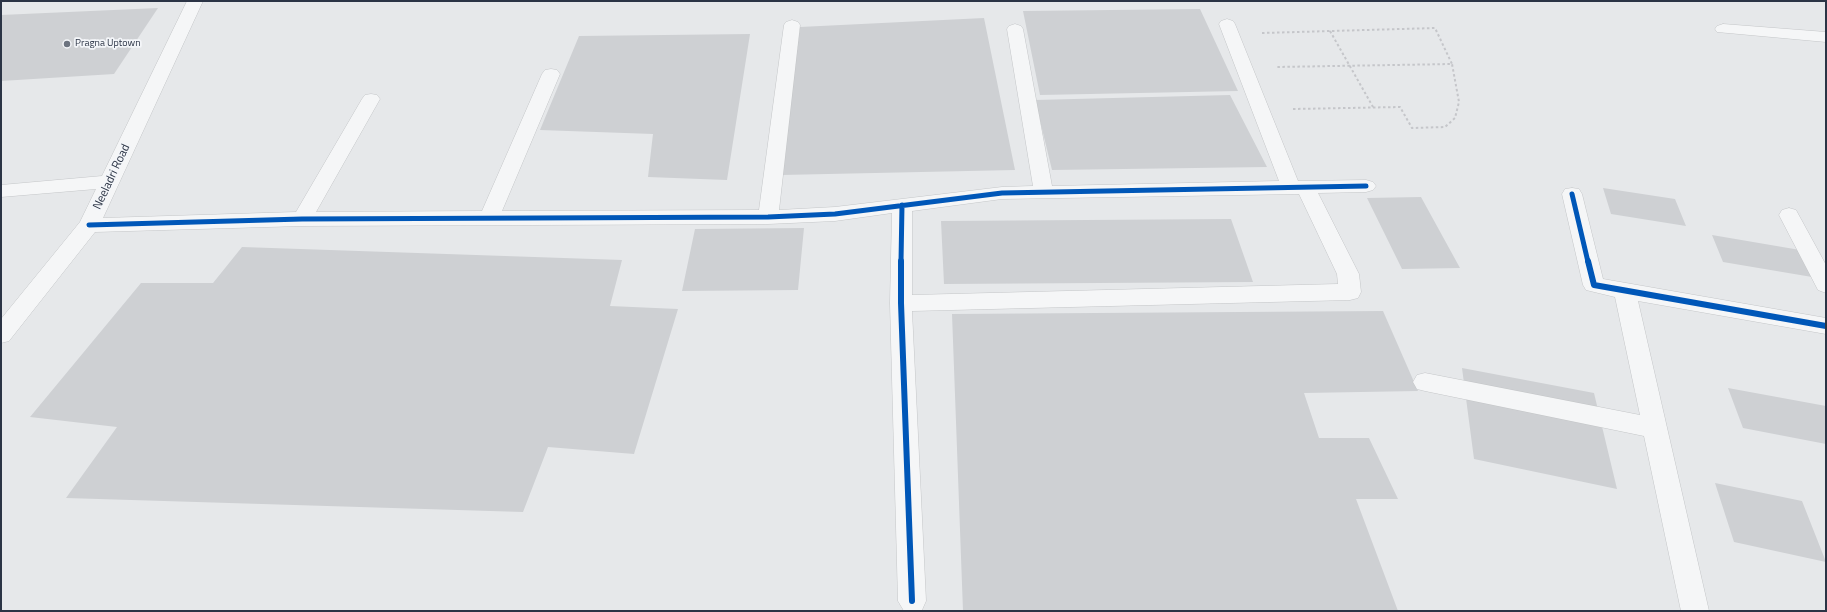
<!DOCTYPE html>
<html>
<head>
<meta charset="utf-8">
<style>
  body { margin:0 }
  #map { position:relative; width:1827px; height:612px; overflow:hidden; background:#e6e8ea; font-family:"Titillium Web",sans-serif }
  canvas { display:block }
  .frame { position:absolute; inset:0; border:2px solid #2b3445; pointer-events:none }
</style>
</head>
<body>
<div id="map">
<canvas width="1827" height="612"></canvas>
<div class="frame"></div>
</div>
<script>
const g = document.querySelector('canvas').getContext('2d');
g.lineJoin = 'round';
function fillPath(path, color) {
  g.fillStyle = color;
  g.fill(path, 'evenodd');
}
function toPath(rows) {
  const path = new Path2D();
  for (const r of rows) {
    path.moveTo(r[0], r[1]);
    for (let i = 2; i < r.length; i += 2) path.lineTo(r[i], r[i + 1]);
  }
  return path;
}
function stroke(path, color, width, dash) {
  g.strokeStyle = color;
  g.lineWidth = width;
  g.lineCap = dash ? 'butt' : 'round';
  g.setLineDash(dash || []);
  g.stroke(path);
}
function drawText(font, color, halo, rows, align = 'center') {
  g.font = font + ' "Titillium Web",sans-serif';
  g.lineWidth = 3.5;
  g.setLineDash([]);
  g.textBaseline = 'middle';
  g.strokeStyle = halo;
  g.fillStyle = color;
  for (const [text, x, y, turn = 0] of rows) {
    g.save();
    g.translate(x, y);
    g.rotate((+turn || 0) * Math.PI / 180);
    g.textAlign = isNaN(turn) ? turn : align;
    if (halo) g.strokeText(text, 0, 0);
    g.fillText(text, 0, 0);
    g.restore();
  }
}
fillPath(toPath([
  [158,8,114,74,1,81,1,15],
  [1200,9,1238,91,1040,95,1023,11],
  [984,18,1015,170,781,175,800,27],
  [750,34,727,180,648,177,653,134,540,130,579,36],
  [1230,95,1267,167,1052,170,1035,100],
  [1603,188,1675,199,1686,226,1611,214],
  [1421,197,1460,268,1402,269,1367,198],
  [1231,219,1253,282,944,284,941,221],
  [804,228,798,290,682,291,695,229],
  [1712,235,1800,250,1812,277,1723,262],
  [242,247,622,260,610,306,678,309,634,454,548,447,523,512,66,498,117,427,30,417,141,283,213,283],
  [1383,311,1418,391,1304,393,1319,438,1369,438,1398,499,1356,499,1398,611,963,611,952,314],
  [1462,368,1594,393,1617,489,1474,459],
  [1728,388,1826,406,1826,444,1743,428],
  [1715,483,1802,501,1826,562,1734,542]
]), '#ced0d3');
const minor = toPath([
  [187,1,203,1,103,218,296,212,362,99,365,95,371,94,377,95,380,99,316,212,482,211,542,74,545,70,551,69,557,70,560,74,502,211,759,210,784,25,786,22,792,20,798,22,800,25,779,210,835,207,1002,187,1033,186,1007,29,1009,26,1015,24,1021,26,1023,29,1052,186,1279,181,1219,24,1221,21,1227,19,1233,21,1235,24,1298,181,1366,180,1373,182,1376,186,1373,190,1366,192,1318,193,1359,274,1361,292,1358,298,1350,300,912,311,926,601,922,610,904,611,898,601,890,303,892,213,835,221,768,224,302,226,95,232,9,341,1,343,1,319,80,222,96,189,1,197,1,185,102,176,187,1],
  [1299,194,1337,274,1338,284,912,295,912,211,1002,199,1299,194],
  [1723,24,1826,32,1826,42,1717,32,1715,29,1717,26,1723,24],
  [1572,188,1579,189,1582,194,1603,279,1826,318,1826,334,1638,301,1709,611,1681,611,1644,436,1425,391,1417,389,1413,382,1417,375,1425,373,1640,415,1615,297,1586,290,1583,285,1562,194,1565,189,1572,188],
  [1789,208,1796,210,1826,265,1826,293,1818,290,1779,215,1782,210,1789,208]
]);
stroke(minor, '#c4c6c8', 1);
stroke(toPath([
  [1330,31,1373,107],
  [1262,33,1435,28,1452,64,1276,67],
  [1293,109,1400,107,1412,128,1445,127,1455,118,1459,102,1452,64]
]), '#c5c6ca', 2, [2.5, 2.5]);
fillPath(minor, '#f5f6f7');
stroke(toPath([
  [1572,194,1588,262],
  [89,225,302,219,768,217,835,214,1002,193,1366,186],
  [901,262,902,205]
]), '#0057b8', 5);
stroke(toPath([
  [901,261,901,303,912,601],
  [1588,261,1594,285,1826,326]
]), '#0057b8', 6);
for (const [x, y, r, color] of [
  [67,44,4,"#6c737f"]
]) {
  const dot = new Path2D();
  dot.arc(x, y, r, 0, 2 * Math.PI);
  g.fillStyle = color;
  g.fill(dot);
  stroke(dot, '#f4f6f9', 1.5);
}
drawText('10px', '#2b3445', '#f4f6f9', [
  ["Pragna Uptown",75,44]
], 'left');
drawText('12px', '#2b3445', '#f4f6f9', [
  ["Neeladri Road",112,177,-65]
]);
</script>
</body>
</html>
